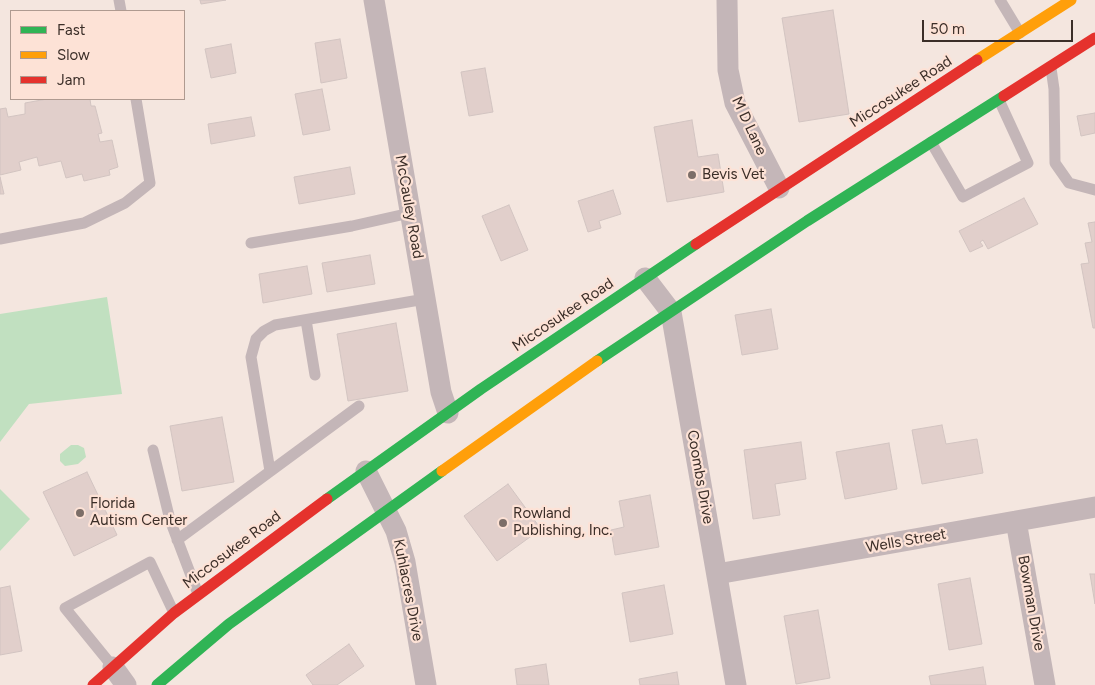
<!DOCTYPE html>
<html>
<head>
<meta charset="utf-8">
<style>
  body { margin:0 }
  #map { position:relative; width:1095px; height:685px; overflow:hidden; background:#f4e6df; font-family:Figtree,sans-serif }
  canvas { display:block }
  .legend { position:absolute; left:10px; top:10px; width:175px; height:90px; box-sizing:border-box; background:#fde2d6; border:1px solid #af9a90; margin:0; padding:6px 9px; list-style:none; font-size:15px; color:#3b2e28 }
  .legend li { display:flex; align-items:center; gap:10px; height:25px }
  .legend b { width:25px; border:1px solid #af9a90 }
  .scale { position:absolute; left:922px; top:20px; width:151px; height:22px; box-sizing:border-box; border:2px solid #3b2e28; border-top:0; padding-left:6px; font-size:15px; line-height:18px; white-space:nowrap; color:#3b2e28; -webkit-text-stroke:4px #fde2d6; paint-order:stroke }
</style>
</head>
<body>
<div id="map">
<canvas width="1095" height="685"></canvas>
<ul class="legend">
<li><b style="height:6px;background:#30b455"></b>Fast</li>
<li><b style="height:6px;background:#ff9f0a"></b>Slow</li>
<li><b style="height:6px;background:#e5322d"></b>Jam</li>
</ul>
<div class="scale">50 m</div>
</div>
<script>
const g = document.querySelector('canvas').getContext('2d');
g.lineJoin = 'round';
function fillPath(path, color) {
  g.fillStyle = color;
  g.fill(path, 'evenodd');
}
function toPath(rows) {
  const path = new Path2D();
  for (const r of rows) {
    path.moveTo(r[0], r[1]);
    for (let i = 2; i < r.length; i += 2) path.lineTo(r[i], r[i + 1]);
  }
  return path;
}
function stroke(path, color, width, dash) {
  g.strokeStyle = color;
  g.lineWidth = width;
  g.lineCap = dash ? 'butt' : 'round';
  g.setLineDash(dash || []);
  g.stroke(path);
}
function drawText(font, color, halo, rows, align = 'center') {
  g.font = font + ' Figtree,sans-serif';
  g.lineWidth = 4.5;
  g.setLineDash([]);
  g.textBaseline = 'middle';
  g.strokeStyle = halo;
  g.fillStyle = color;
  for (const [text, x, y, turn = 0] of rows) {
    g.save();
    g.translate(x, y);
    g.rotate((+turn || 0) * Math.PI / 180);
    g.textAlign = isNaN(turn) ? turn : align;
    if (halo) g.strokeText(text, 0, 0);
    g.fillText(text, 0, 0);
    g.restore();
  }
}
fillPath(toPath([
  [107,297,122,394,29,404,0,442,0,314],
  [71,445,78,445,84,448,86,457,78,464,65,466,60,461,60,454],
  [0,489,30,519,0,551]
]), '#c1e0c0');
const building = toPath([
  [200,0,226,0,201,4,200,0],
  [833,10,849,114,799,122,782,18,833,10],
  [340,39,347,78,321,83,315,43,340,39],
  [231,44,236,73,211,78,205,49,231,44],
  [485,68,493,112,469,116,461,72,485,68],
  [322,89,330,130,303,135,295,94,322,89],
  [47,99,90,99,91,106,95,106,102,133,98,134,100,142,112,140,118,167,109,170,110,175,84,181,82,174,66,178,61,161,39,166,37,157,19,162,21,170,0,175,0,109,6,108,8,117,25,114,25,103,47,99],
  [1095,113,1095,133,1081,136,1077,116,1095,113],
  [251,117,255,136,211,144,208,124,251,117],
  [692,120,698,157,718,154,724,192,667,202,654,127,692,120],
  [350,167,355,194,299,204,294,177,350,167],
  [0,177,4,194,0,194,0,177],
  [613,190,621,214,599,221,601,228,588,232,578,201,613,190],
  [1024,198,1038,224,988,249,983,240,980,242,983,246,970,252,959,231,1024,198],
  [509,205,528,250,501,261,482,216,509,205],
  [1095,222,1095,328,1093,328,1081,264,1089,263,1085,243,1092,242,1088,223,1095,222],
  [370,255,375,284,327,292,322,263,370,255],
  [307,266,312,294,263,303,259,274,307,266],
  [771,309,778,349,742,355,735,315,771,309],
  [396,323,408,391,348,401,337,334,396,323],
  [222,417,234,482,182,491,170,426,222,417],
  [942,425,946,444,977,439,983,473,922,484,912,430,942,425],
  [801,442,806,479,775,484,780,515,753,519,744,450,801,442],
  [889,443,897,489,845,499,836,452,889,443],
  [87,472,117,535,74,556,43,492,87,472],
  [508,484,541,529,497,561,464,516,508,484],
  [650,495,659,547,615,555,611,530,624,527,619,501,650,495],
  [1090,574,1095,574,1095,604,1090,574],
  [970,578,982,644,949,650,938,584,970,578],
  [664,585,673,634,630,642,622,593,664,585],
  [10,586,22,651,0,655,0,588,10,586],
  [818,610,830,678,796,684,784,616,818,610],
  [349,644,364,666,337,685,313,685,306,675,349,644],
  [546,664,549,685,517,685,515,669,546,664],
  [983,667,986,685,931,685,929,676,983,667],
  [677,672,679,685,640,685,639,679,677,672]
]);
fillPath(building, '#e1cfcb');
stroke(building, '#d2c4c1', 1);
stroke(toPath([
  [119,0,121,11],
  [1000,0,1020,33],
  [1051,68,1054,89,1055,163,1069,183,1095,190],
  [931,142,963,197,1028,163,999,100],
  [0,239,84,223,125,203,150,183,136,99],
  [251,243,352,226,410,213],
  [306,320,315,375],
  [153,450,170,520,198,594],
  [270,471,251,357,256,339,264,331,275,325,425,299],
  [177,540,359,406],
  [113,667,65,608,150,562,174,613]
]), '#c4b6b8', 11);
stroke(toPath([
  [374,0,441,392,448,413],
  [727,0,728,70,735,103,779,188],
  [645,278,671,312,736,685],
  [366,471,396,531,405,562,426,685],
  [1016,521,1045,685],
  [717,574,1095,507],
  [113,667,126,685]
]), '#c4b6b8', 21);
stroke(toPath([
  [597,361,807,221,1004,96],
  [327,499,481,389,696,244],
  [157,685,229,624,442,471]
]), '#30b455', 11);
stroke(toPath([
  [977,60,1071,0],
  [442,471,597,361]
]), '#ff9f0a', 11);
stroke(toPath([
  [1004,96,1095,38],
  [696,244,977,60],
  [93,685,174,613,327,499]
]), '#e5322d', 11);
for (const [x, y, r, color] of [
  [692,175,5,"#7c6e68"],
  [80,513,5,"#7c6e68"],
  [503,523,5,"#7c6e68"]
]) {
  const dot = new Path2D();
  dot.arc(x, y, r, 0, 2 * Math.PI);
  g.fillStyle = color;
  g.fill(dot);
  stroke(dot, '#fde2d6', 2);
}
drawText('15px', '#3b2e28', '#fde2d6', [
  ["Miccosukee Road",901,92,-33],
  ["M D Lane",749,126,65],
  ["McCauley Road",409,207,80],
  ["Miccosukee Road",563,315,-34],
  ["Coombs Drive",700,477,80],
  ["Wells Street",906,541,-10],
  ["Miccosukee Road",232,550,-37],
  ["Kuhlacres Drive",408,590,79],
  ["Bowman Drive",1031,603,80]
]);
drawText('15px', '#3b2e28', '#fde2d6', [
  ["Bevis Vet",702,175],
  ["Florida",90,504],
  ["Autism Center",90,521],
  ["Rowland",513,514],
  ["Publishing, Inc.",513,531]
], 'left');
</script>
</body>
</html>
